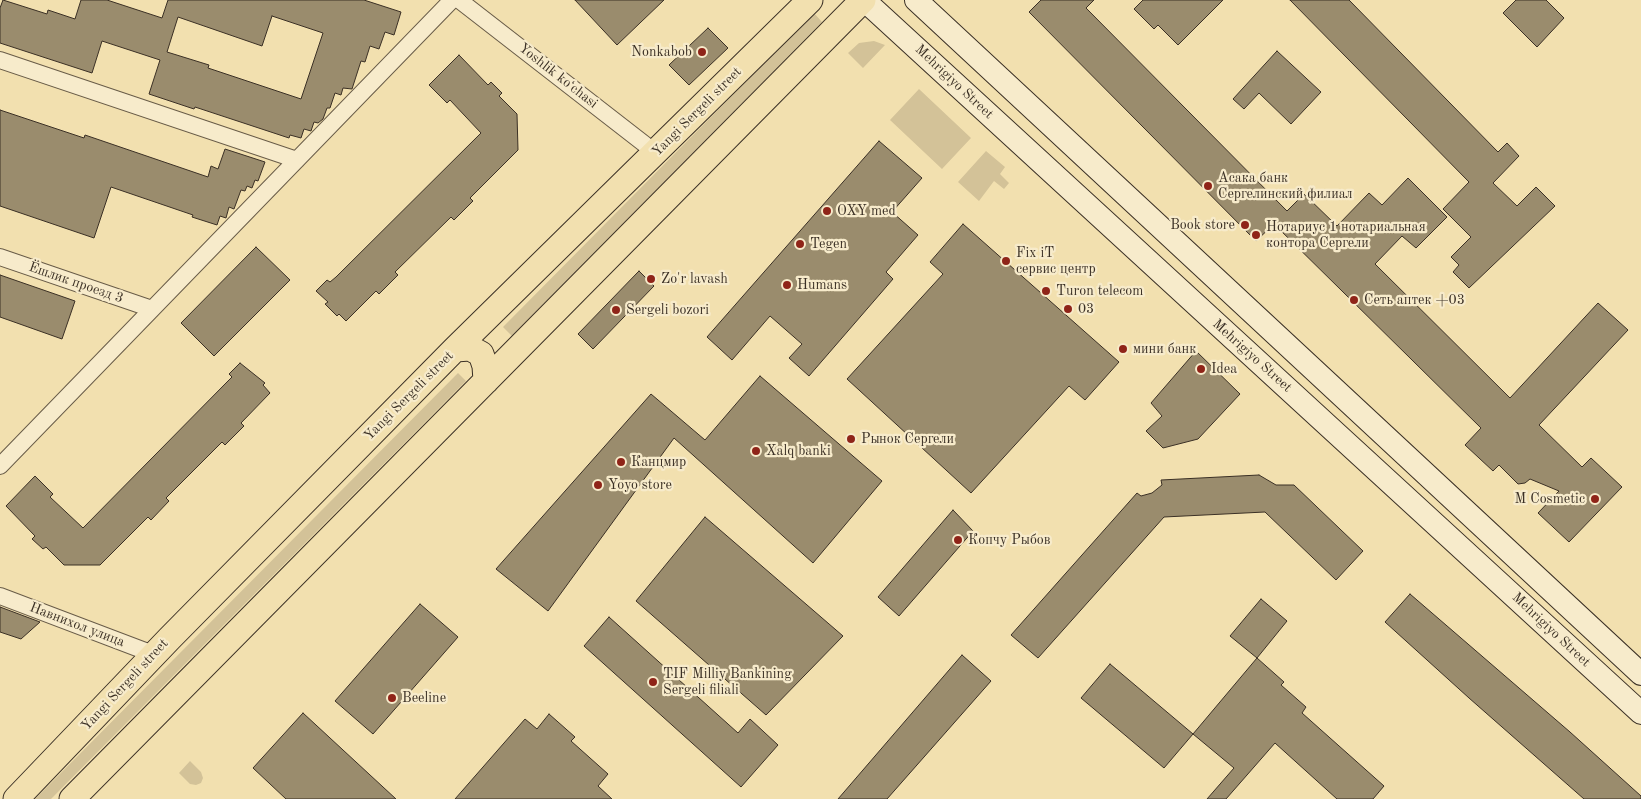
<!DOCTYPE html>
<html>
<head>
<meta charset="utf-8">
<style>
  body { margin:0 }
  canvas { display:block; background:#f2e0af }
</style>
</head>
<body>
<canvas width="1641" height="799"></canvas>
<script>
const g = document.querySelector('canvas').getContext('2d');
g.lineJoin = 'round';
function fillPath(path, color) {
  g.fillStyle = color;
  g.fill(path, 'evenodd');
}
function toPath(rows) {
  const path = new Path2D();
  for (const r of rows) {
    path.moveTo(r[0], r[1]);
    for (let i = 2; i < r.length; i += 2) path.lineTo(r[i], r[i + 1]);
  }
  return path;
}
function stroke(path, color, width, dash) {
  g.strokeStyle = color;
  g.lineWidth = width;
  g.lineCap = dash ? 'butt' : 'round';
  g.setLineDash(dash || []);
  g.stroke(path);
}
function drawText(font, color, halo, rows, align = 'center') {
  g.font = font + ' "Old Standard TT",serif';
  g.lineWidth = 4.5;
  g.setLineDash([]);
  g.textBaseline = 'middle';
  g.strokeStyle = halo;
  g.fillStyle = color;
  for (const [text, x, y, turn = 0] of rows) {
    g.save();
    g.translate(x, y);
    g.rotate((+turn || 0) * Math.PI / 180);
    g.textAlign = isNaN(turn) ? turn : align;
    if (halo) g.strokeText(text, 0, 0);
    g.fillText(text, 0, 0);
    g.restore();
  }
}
fillPath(toPath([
  [814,13,822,22,512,336,503,327],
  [874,41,885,45,863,68,848,53,859,43],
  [919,89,971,138,942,169,890,120],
  [986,151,1005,167,1000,174,1009,183,1004,189,994,181,979,201,958,182],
  [458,373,466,381,51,799,35,799],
  [190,761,201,772,203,778,201,783,196,785,190,784,179,773]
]), '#d3c298');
const building = toPath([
  [3,0,47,14,48,10,75,19,81,0,107,0,162,18,168,0,364,0,401,12,394,35,385,32,379,49,370,46,365,62,361,61,352,89,343,88,341,95,335,93,330,108,327,108,323,119,318,123,314,122,311,131,304,129,301,138,290,135,289,138,195,107,194,109,149,94,160,60,102,41,92,73,0,43,0,8,3,0],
  [272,16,323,33,301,99,208,68,209,65,167,52,178,17,262,46,272,16],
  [575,0,664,0,617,45,575,0],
  [1041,0,1094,0,1086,8,1287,211,1304,194,1337,226,1369,193,1382,205,1408,178,1447,217,1416,248,1402,236,1375,264,1510,398,1598,303,1628,330,1539,425,1582,467,1591,458,1622,487,1569,542,1538,513,1559,491,1530,479,1525,483,1518,484,1499,465,1493,471,1465,445,1481,428,1274,224,1256,241,1029,12,1041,0],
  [1143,0,1223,0,1178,45,1158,25,1154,29,1134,9,1143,0],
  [1290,0,1349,0,1498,152,1507,143,1519,156,1493,183,1517,206,1536,187,1555,206,1469,288,1453,272,1459,265,1451,257,1471,237,1443,209,1469,182,1290,0],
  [1516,0,1546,0,1564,18,1537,47,1503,13,1516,0],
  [708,28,728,48,689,85,669,65,708,28],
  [1277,51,1321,92,1291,124,1259,93,1244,109,1233,99,1277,51],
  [459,55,488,85,491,82,502,93,499,96,517,114,518,150,470,198,473,201,454,220,451,217,395,272,398,275,379,294,376,291,346,321,339,314,337,316,325,304,328,302,316,291,327,280,330,282,336,277,481,133,450,100,447,103,429,85,459,55],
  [0,110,84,138,85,135,208,177,211,166,218,169,225,149,265,162,258,181,255,180,252,188,247,186,245,191,241,190,234,209,229,207,226,218,220,216,217,225,192,217,193,215,111,187,94,238,0,206,0,110],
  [879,141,922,178,892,212,918,235,886,272,893,279,809,376,789,358,802,344,770,316,732,360,707,337,879,141],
  [963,224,1119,362,1085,400,1069,386,971,493,847,379,943,274,930,262,963,224],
  [256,247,290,280,214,356,181,323,256,247],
  [639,271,654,286,593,349,578,334,639,271],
  [0,275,75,301,62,339,0,317,0,275],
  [1196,351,1240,394,1198,439,1163,448,1146,431,1162,416,1151,403,1196,351],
  [240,363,265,383,263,385,270,393,241,423,244,426,225,445,222,442,166,498,169,501,151,520,148,517,100,565,64,565,46,547,43,549,32,539,35,536,6,506,35,476,53,494,50,497,83,528,226,383,232,377,229,374,240,363],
  [760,376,882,481,813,563,674,438,548,611,496,569,651,394,705,440,760,376],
  [1259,475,1276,485,1294,485,1363,551,1336,580,1265,512,1164,517,1038,658,1011,635,1137,493,1141,496,1152,493,1162,485,1161,480,1259,475],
  [953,510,973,531,899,616,878,597,953,510],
  [705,517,843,636,766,715,636,601,705,517],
  [1410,594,1570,732,1641,796,1641,799,1584,799,1469,698,1385,622,1410,594],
  [1261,599,1287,621,1257,658,1230,636,1261,599],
  [420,604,458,637,373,734,335,701,420,604],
  [0,607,40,622,21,639,0,632,0,607],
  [609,617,738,733,750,719,778,745,741,787,584,646,609,617],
  [962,655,991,681,887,799,838,799,962,655],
  [1257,658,1284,682,1281,685,1306,707,1302,713,1384,786,1373,799,1337,799,1275,743,1226,799,1207,799,1234,768,1193,734,1257,658],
  [1110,664,1193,734,1164,768,1081,698,1110,664],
  [303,713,396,799,286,799,253,768,303,713],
  [549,714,575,737,571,741,608,774,598,786,612,799,455,799,525,719,537,729,549,714]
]);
fillPath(building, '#9a8c6d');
stroke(building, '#3b3025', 1);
const minor = toPath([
  [459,0,656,153],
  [0,60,297,160],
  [0,257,152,309],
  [0,466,452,0],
  [0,596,153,654]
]);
const secondary = toPath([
  [864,0,1641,713],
  [916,0,1641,674]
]);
const primary = toPath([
  [455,349,470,348,481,354,485,366,486,381],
  [16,799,169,639,455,349,810,0],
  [72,799,863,0]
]);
stroke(minor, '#695c48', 18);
stroke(secondary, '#3b3025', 24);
stroke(primary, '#3b3025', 27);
stroke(minor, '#f7ebcb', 16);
stroke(secondary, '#f7ebcb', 22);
stroke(primary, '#f2e0af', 25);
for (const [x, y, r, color] of [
  [702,52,5,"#8f2418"],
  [1208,186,5,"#8f2418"],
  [827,211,5,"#8f2418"],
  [1245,225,5,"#8f2418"],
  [1256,235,5,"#8f2418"],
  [800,244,5,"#8f2418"],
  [1006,261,5,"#8f2418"],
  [651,279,5,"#8f2418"],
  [787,285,5,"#8f2418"],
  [1046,291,5,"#8f2418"],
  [1354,300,5,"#8f2418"],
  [1068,309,5,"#8f2418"],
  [616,310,5,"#8f2418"],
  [1123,349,5,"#8f2418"],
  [1201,369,5,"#8f2418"],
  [851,439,5,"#8f2418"],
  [756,451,5,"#8f2418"],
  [621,462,5,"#8f2418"],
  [598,485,5,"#8f2418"],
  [1595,499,5,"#8f2418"],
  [958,540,5,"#8f2418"],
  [653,682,5,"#8f2418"],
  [392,698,5,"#8f2418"]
]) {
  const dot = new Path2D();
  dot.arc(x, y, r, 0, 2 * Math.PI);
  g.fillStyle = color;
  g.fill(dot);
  stroke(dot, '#f7ebcb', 2);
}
drawText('14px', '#3b3025', '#f7ebcb', [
  ["Nonkabob",692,52,"right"],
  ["Асака банк",1218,178],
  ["Сергелинский филиал",1218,194],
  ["OXY med",837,211],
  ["Book store",1235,225,"right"],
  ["Нотариус 1 нотариальная",1266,227],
  ["контора Сергели",1266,243],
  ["Tegen",810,244],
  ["Fix iT",1016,253],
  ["сервис центр",1016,269],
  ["Zo'r lavash",661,279],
  ["Humans",797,285],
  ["Turon telecom",1056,291],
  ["Сеть аптек +03",1364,300],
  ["03",1078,309],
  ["Sergeli bozori",626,310],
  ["мини банк",1133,349],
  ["Idea",1211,369],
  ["Рынок Сергели",861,439],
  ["Xalq banki",766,451],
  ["Канцмир",631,462],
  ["Yoyo store",608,485],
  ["M Cosmetic",1585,499,"right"],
  ["Копчу Рыбов",968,540],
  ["TIF Milliy Bankining",663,674],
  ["Sergeli filiali",663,690],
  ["Beeline",402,698]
], 'left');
drawText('14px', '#3b3025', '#f7ebcb', [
  ["Yoshlik koʻchasi",558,76,38],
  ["Mehrigiyo Street",954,82,43],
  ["Yangi Sergeli street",697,112,-45],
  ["Ёшлик проезд 3",76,283,19],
  ["Mehrigiyo Street",1252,356,42],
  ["Yangi Sergeli street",409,396,-45],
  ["Навнихол улица",77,625,21],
  ["Mehrigiyo Street",1551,630,43],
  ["Yangi Sergeli street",125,685,-47]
]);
</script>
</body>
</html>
